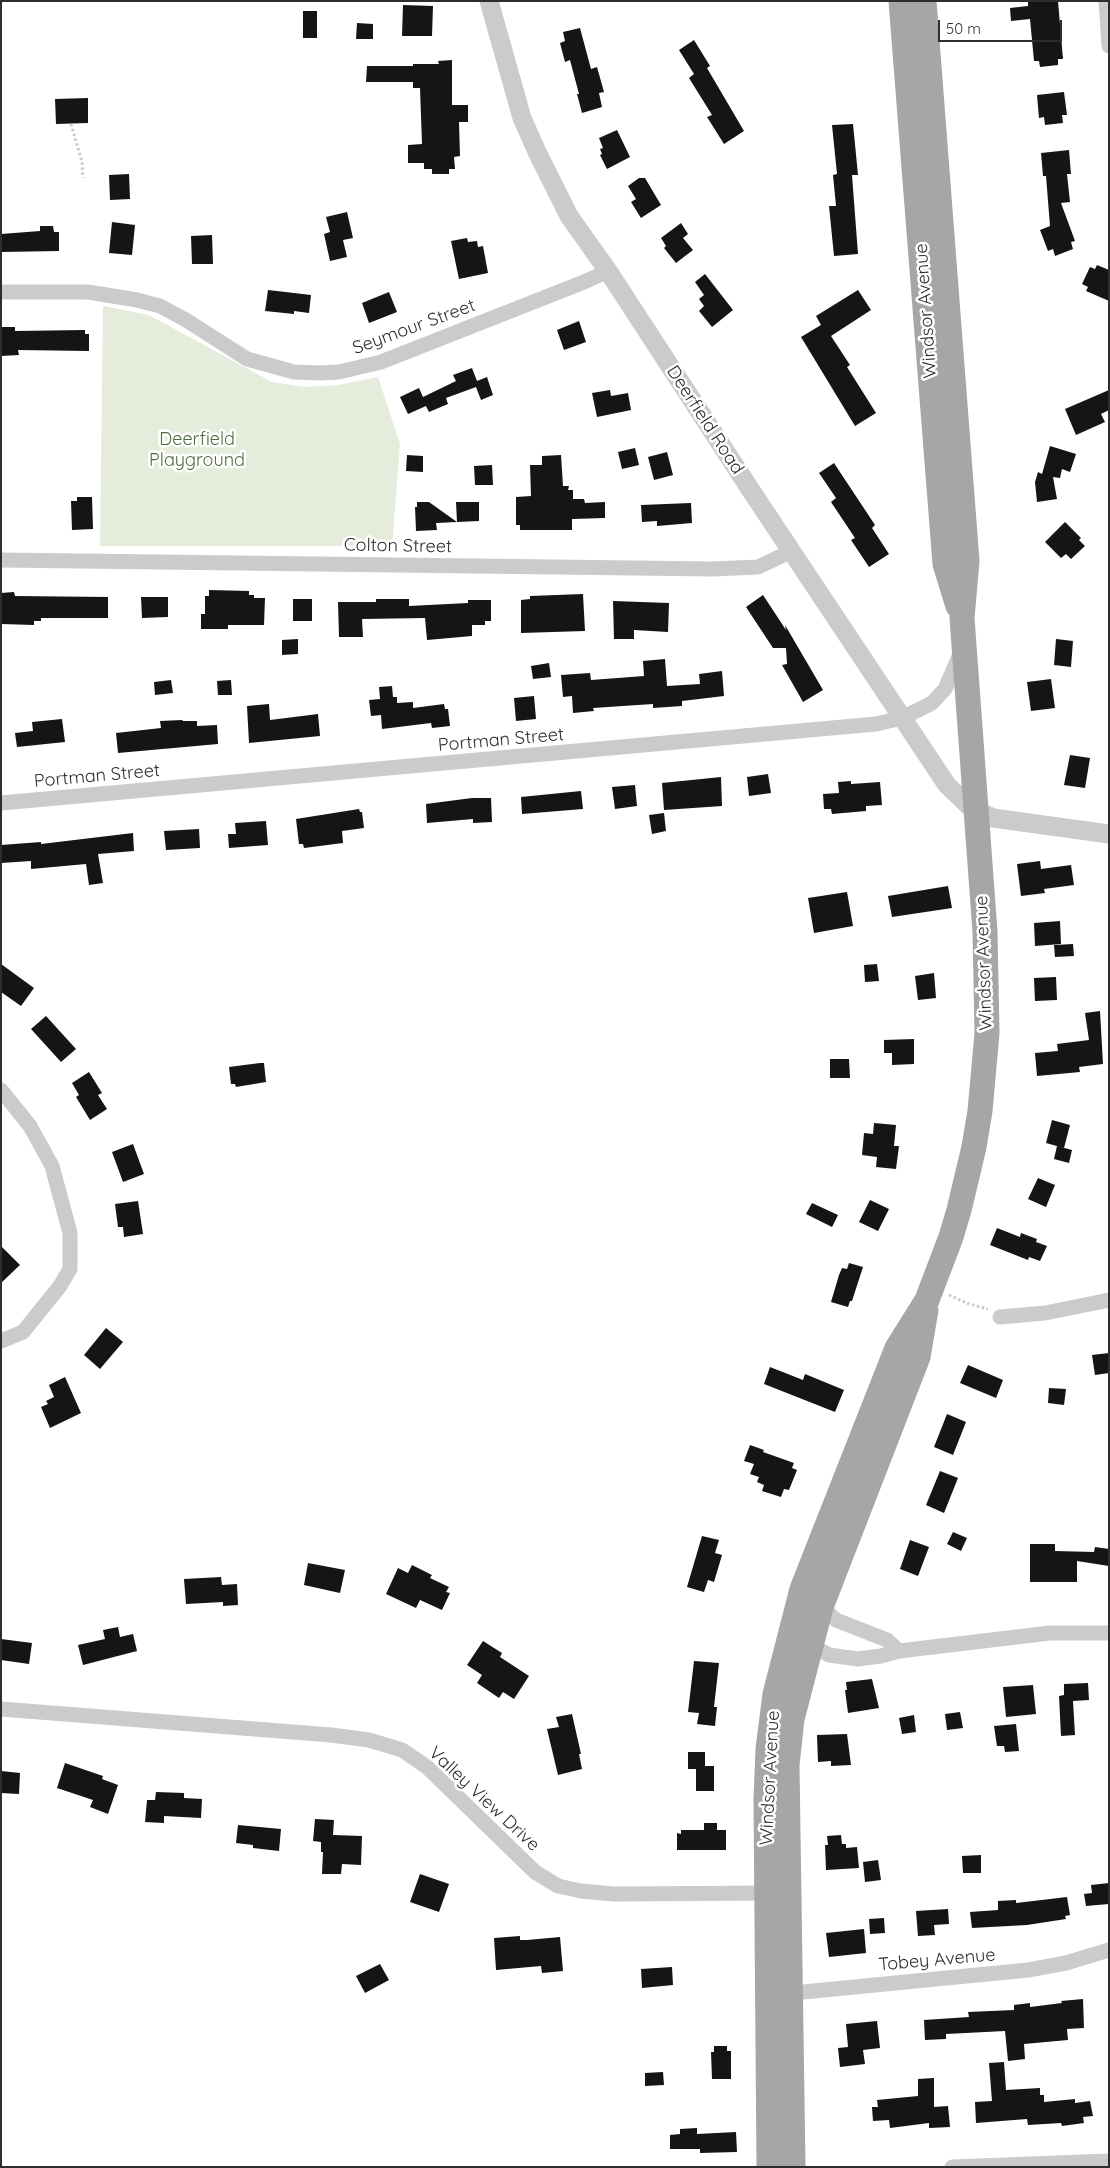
<!DOCTYPE html>
<html>
<head>
<meta charset="utf-8">
<style>
  body { margin:0 }
  #map { position:relative; width:1110px; height:2168px; overflow:hidden; background:#fff; font-family:Quicksand,sans-serif }
  canvas { display:block }
  .frame { position:absolute; inset:0; border:2px solid #2e2e2e; pointer-events:none }
  .scale { position:absolute; left:938px; top:20px; width:124px; height:22px; box-sizing:border-box; border:2px solid #2e2e2e; border-top:0; padding-left:6px; font-size:15px; line-height:18px; white-space:nowrap; color:#2e2e2e; -webkit-text-stroke:4px #fff; paint-order:stroke }
</style>
</head>
<body>
<div id="map">
<canvas width="1110" height="2168"></canvas>
<div class="frame"></div>
<div class="scale">50 m</div>
</div>
<script>
const g = document.querySelector('canvas').getContext('2d');
g.lineJoin = 'round';
function fillPath(path, color) {
  g.fillStyle = color;
  g.fill(path, 'evenodd');
}
function toPath(rows) {
  const path = new Path2D();
  for (const r of rows) {
    path.moveTo(r[0], r[1]);
    for (let i = 2; i < r.length; i += 2) path.lineTo(r[i], r[i + 1]);
  }
  return path;
}
function stroke(path, color, width, dash) {
  g.strokeStyle = color;
  g.lineWidth = width;
  g.lineCap = dash ? 'butt' : 'round';
  g.setLineDash(dash || []);
  g.stroke(path);
}
function drawText(font, color, halo, rows, align = 'center') {
  g.font = font + ' Quicksand,sans-serif';
  g.lineWidth = 5;
  g.setLineDash([]);
  g.textBaseline = 'middle';
  g.strokeStyle = halo;
  g.fillStyle = color;
  for (const [text, x, y, turn = 0] of rows) {
    g.save();
    g.translate(x, y);
    g.rotate((+turn || 0) * Math.PI / 180);
    g.textAlign = isNaN(turn) ? turn : align;
    if (halo) g.strokeText(text, 0, 0);
    g.fillText(text, 0, 0);
    g.restore();
  }
}
fillPath(toPath([
  [103,306,149,315,272,382,305,387,338,385,378,377,400,444,392,546,100,546]
]), '#e5ecdc');
fillPath(toPath([
  [1028,1,1058,1,1063,59,1058,59,1058,65,1040,67,1039,61,1034,61,1030,19,1011,21,1010,8,1028,6],
  [403,5,433,6,432,36,402,36],
  [303,11,317,11,317,38,303,38],
  [357,23,373,24,373,39,356,39],
  [580,28,591,69,597,67,604,92,599,93,602,107,582,113,577,94,579,94,570,60,565,62,560,43,565,41,563,32],
  [694,40,710,66,707,68,744,131,724,144,707,117,712,115,689,78,694,74,679,50],
  [452,60,452,105,468,105,468,122,459,122,460,156,454,157,455,169,449,169,449,174,432,174,432,169,424,169,424,163,408,163,408,145,422,144,420,88,413,88,413,82,366,82,367,66,413,66,413,64,439,64,438,61],
  [1064,92,1067,115,1062,115,1063,123,1045,125,1044,117,1039,118,1037,95],
  [88,98,88,123,56,124,55,99],
  [853,124,858,175,852,175,858,254,834,256,829,206,836,206,833,175,837,174,832,125],
  [617,130,630,157,607,169,600,155,602,154,600,149,603,148,599,138],
  [1069,150,1071,174,1067,174,1070,202,1061,203,1075,241,1071,242,1073,249,1055,256,1053,249,1048,251,1040,230,1050,226,1046,176,1043,176,1041,153],
  [129,174,130,199,110,200,109,175],
  [639,178,645,178,661,205,641,218,631,202,636,199,628,186],
  [347,212,353,238,343,240,347,257,330,261,324,234,330,232,326,217],
  [112,222,135,225,132,255,109,253],
  [681,223,688,234,683,238,693,250,676,263,664,248,666,246,661,238],
  [40,226,53,226,54,232,59,232,59,251,1,252,1,234,40,231],
  [212,235,213,264,192,264,191,236],
  [467,238,468,242,477,241,478,247,483,246,488,273,459,279,451,241],
  [1097,265,1109,270,1109,301,1086,291,1088,287,1082,284,1090,267,1095,269],
  [705,274,733,310,712,327,699,311,704,306,699,299,704,295,695,282],
  [268,290,311,295,309,313,294,311,294,314,265,311],
  [858,290,871,310,831,336,850,365,847,367,876,413,855,426,801,337,821,325,816,316],
  [389,292,397,312,369,323,362,303],
  [579,321,586,342,564,350,557,330],
  [1,327,15,327,15,331,85,330,85,334,89,334,89,351,18,350,19,355,1,356],
  [472,368,477,381,487,377,493,395,481,400,476,387,446,398,448,404,429,412,426,406,408,414,400,397,419,388,423,397,456,381,453,375],
  [610,390,611,396,628,393,631,410,597,417,592,393],
  [1109,390,1109,410,1101,414,1105,422,1076,435,1065,409],
  [1050,446,1076,454,1070,472,1062,469,1060,478,1053,477,1057,499,1037,502,1035,482,1038,472,1042,474],
  [635,448,639,465,622,469,618,452],
  [667,452,673,475,654,480,648,457],
  [407,455,423,456,423,472,406,471],
  [561,455,563,486,569,486,568,490,573,490,573,499,584,499,585,503,605,502,605,518,572,519,572,530,520,530,520,525,516,525,516,497,531,496,530,465,542,465,542,456],
  [834,463,875,525,872,528,889,554,869,567,851,540,855,538,831,502,836,498,819,473],
  [492,465,493,485,475,485,474,466],
  [77,497,92,497,93,529,72,530,71,501,77,501],
  [417,502,429,502,457,522,436,523,437,530,416,531,415,507,417,507],
  [456,502,479,502,479,521,457,522],
  [691,503,692,523,657,526,657,521,642,522,641,505],
  [1065,522,1081,538,1079,540,1085,546,1071,559,1066,554,1061,558,1045,542],
  [209,590,249,591,249,595,254,595,254,598,265,598,264,625,228,625,228,629,201,629,201,614,205,614,205,596,209,596],
  [14,592,15,596,108,597,108,618,41,618,41,621,34,621,34,625,1,624,1,593],
  [583,594,585,631,521,633,521,600,530,599,530,596],
  [763,595,786,630,785,625,823,690,803,702,782,665,787,664,786,648,773,648,746,607],
  [141,597,168,597,168,617,142,618],
  [293,599,312,599,312,621,293,621],
  [376,599,409,599,409,606,468,603,468,600,491,600,491,621,485,621,485,625,472,625,472,636,427,640,425,618,362,619,363,637,339,637,338,602,376,602],
  [613,601,669,603,668,632,634,630,634,639,614,639],
  [298,639,298,654,282,655,282,640],
  [1056,639,1073,641,1071,667,1054,665],
  [665,659,667,686,700,684,699,674,722,671,724,696,682,701,682,706,653,708,653,704,593,708,594,711,573,713,572,696,563,697,561,675,590,673,591,680,644,676,643,661],
  [549,663,551,677,533,679,531,666],
  [1051,679,1055,708,1031,711,1027,682],
  [171,680,173,693,155,695,154,682],
  [231,680,232,695,218,695,217,681],
  [392,686,393,697,397,697,397,703,413,702,413,708,444,704,445,709,448,709,450,726,432,728,431,723,382,729,381,715,371,716,369,700,380,699,379,687],
  [534,696,536,719,516,721,514,698],
  [269,704,270,720,318,714,320,736,249,743,247,706],
  [62,719,65,742,17,747,15,733,33,731,32,722],
  [182,720,183,721,197,721,197,726,217,725,218,744,118,753,116,733,161,728,160,721],
  [1070,755,1090,758,1085,788,1064,785],
  [768,774,771,793,749,796,747,777],
  [721,777,722,806,664,810,662,783],
  [851,781,851,784,880,782,882,805,866,806,866,811,832,814,831,809,824,809,823,794,839,793,838,782],
  [635,785,637,806,615,809,612,787],
  [581,791,583,809,522,814,521,797],
  [472,798,491,798,492,822,473,823,473,819,427,823,426,804],
  [359,809,360,812,362,812,364,828,342,831,343,843,304,848,303,844,299,844,296,819],
  [664,813,666,831,652,834,649,815],
  [266,821,268,845,229,848,228,834,236,834,235,823],
  [199,829,200,848,166,850,164,831],
  [133,833,134,851,98,854,103,883,89,885,86,864,31,869,31,861,1,863,1,845,41,842,41,844],
  [1040,861,1041,869,1071,865,1074,885,1044,889,1045,893,1021,896,1017,864],
  [948,886,952,908,892,917,888,896],
  [847,892,853,926,814,933,808,898],
  [1060,921,1061,944,1035,946,1034,923],
  [1073,944,1074,956,1055,957,1054,945],
  [1,964,34,988,21,1006,1,992],
  [877,964,879,981,865,982,864,965],
  [934,973,936,998,918,1000,915,976],
  [1056,977,1057,1000,1035,1001,1034,978],
  [1100,1011,1103,1064,1079,1067,1080,1072,1037,1076,1035,1053,1058,1051,1057,1044,1089,1040,1085,1013],
  [46,1016,76,1049,61,1062,31,1029],
  [914,1039,914,1064,892,1065,892,1053,884,1053,884,1040],
  [830,1059,849,1059,850,1078,830,1078],
  [260,1063,264,1063,266,1082,236,1087,235,1084,231,1084,229,1067],
  [89,1072,102,1093,98,1095,107,1109,90,1120,76,1097,79,1095,72,1083],
  [1052,1120,1070,1125,1064,1148,1046,1143],
  [874,1123,896,1125,894,1146,899,1146,896,1169,876,1167,877,1157,862,1155,864,1133,873,1134],
  [133,1144,144,1174,123,1182,112,1152],
  [1057,1146,1072,1150,1069,1163,1054,1159],
  [1038,1178,1055,1185,1046,1207,1028,1199],
  [870,1200,889,1209,878,1231,859,1222],
  [138,1201,143,1234,124,1237,123,1227,118,1227,115,1204],
  [812,1203,838,1215,832,1227,806,1214],
  [997,1228,1020,1237,1021,1233,1037,1239,1036,1242,1047,1246,1040,1261,1029,1257,1028,1260,990,1245],
  [1,1246,20,1265,1,1283],
  [849,1263,863,1267,852,1301,850,1301,848,1307,831,1302,839,1275,842,1268,847,1269],
  [106,1328,123,1342,100,1369,84,1355],
  [1109,1353,1109,1373,1095,1375,1092,1355],
  [968,1365,1003,1380,996,1398,960,1383],
  [770,1367,803,1380,805,1374,844,1390,835,1412,764,1384],
  [65,1377,81,1413,50,1428,41,1407,48,1404,46,1401,54,1397,49,1385],
  [1049,1388,1066,1389,1064,1405,1048,1403],
  [947,1414,966,1422,953,1455,934,1447],
  [750,1445,764,1450,763,1452,794,1463,792,1468,797,1470,789,1490,784,1489,781,1497,762,1491,764,1485,757,1482,759,1477,750,1474,754,1464,744,1461],
  [940,1471,958,1478,944,1513,926,1505],
  [953,1532,967,1538,961,1551,947,1544],
  [702,1536,719,1540,715,1553,722,1555,714,1582,708,1580,704,1592,687,1587],
  [910,1540,929,1547,918,1576,900,1569],
  [1030,1544,1055,1544,1055,1551,1094,1552,1095,1547,1109,1549,1109,1566,1077,1561,1077,1582,1030,1582],
  [308,1563,345,1570,340,1593,304,1585],
  [412,1565,432,1575,430,1578,449,1587,446,1592,450,1593,442,1610,420,1600,416,1608,386,1594,398,1568,408,1573],
  [221,1577,222,1585,237,1584,238,1605,223,1606,223,1602,186,1604,184,1579],
  [118,1627,120,1637,133,1634,137,1651,83,1665,78,1645,105,1639,103,1630],
  [1,1639,32,1643,29,1664,1,1660],
  [483,1641,502,1653,500,1657,529,1676,514,1699,503,1692,499,1698,477,1683,482,1675,467,1665],
  [694,1661,719,1663,714,1707,717,1707,715,1726,697,1724,699,1713,688,1712],
  [872,1679,879,1708,848,1713,845,1690,847,1690,846,1682],
  [1088,1683,1089,1700,1073,1701,1075,1735,1061,1736,1059,1696,1064,1695,1064,1684],
  [1033,1685,1036,1714,1006,1717,1003,1687],
  [960,1712,963,1728,947,1730,945,1714],
  [572,1714,581,1754,579,1754,582,1769,558,1775,547,1729,559,1727,556,1717],
  [914,1715,916,1732,902,1734,899,1718],
  [1016,1724,1019,1751,1005,1752,1004,1746,997,1746,994,1726],
  [847,1734,851,1765,831,1766,831,1761,818,1762,817,1735],
  [688,1752,705,1752,705,1766,714,1766,714,1791,696,1791,696,1769,688,1769],
  [65,1763,103,1776,102,1779,118,1785,108,1814,90,1807,93,1800,57,1788],
  [1,1771,20,1773,19,1794,1,1793],
  [156,1792,184,1793,184,1798,202,1799,201,1818,164,1816,164,1823,145,1822,147,1800,155,1800],
  [315,1819,334,1820,333,1835,362,1836,361,1865,342,1864,341,1874,322,1874,323,1852,321,1852,321,1842,313,1841],
  [704,1823,717,1823,717,1830,726,1830,726,1850,677,1850,677,1833,681,1834,681,1830,704,1830],
  [238,1825,281,1829,279,1851,253,1848,253,1845,236,1843],
  [841,1835,842,1844,846,1844,846,1848,857,1847,859,1868,826,1870,825,1845,828,1845,827,1836],
  [981,1855,981,1873,963,1873,962,1856],
  [878,1860,881,1880,865,1882,863,1862],
  [420,1874,449,1884,439,1912,410,1902],
  [1109,1883,1109,1904,1086,1906,1084,1894,1092,1893,1091,1885],
  [1067,1897,1070,1915,1065,1916,1066,1919,1027,1925,972,1928,970,1912,998,1910,998,1901,1016,1900,1016,1903],
  [948,1909,949,1924,934,1925,935,1935,918,1936,916,1911],
  [884,1918,885,1933,870,1934,869,1919],
  [864,1929,866,1953,829,1957,826,1933],
  [520,1936,520,1940,527,1940,560,1937,563,1971,542,1973,541,1966,496,1970,494,1938],
  [380,1964,389,1980,365,1993,356,1976],
  [672,1967,673,1985,642,1988,641,1969],
  [1083,1999,1084,2028,1067,2029,1068,2040,1024,2044,1025,2059,1008,2061,1005,2031,946,2034,946,2039,925,2040,924,2020,969,2017,968,2012,1014,2010,1014,2005,1030,2003,1030,2007,1062,2003,1061,2001],
  [877,2021,880,2048,863,2050,865,2064,840,2067,838,2048,848,2047,846,2024],
  [714,2046,727,2046,727,2051,731,2051,731,2079,712,2079,711,2052,714,2052],
  [1004,2062,1006,2090,1040,2088,1040,2095,1044,2095,1044,2102,1075,2099,1075,2103,1090,2101,1093,2116,1083,2117,1084,2123,1062,2126,1061,2123,1028,2125,1027,2119,976,2123,975,2102,992,2101,989,2063],
  [663,2072,664,2085,645,2086,645,2073],
  [934,2078,934,2107,948,2106,950,2127,929,2128,929,2123,890,2128,889,2120,873,2121,872,2107,878,2107,877,2100,918,2096,918,2079],
  [697,2128,697,2134,736,2132,737,2152,700,2153,700,2149,670,2149,670,2135,680,2134,680,2129]
]), '#151515');
stroke(toPath([
  [71,124,82,162,83,178],
  [949,1295,969,1304,988,1309]
]), '#cbcbcb', 3, [2.5, 2.5]);
stroke(toPath([
  [1106,1,1109,46],
  [1,292,88,292,137,300,160,306,186,320,247,359,294,372,320,373,339,372,381,362,584,282,608,271],
  [1,560,713,569,758,567,792,551],
  [1,803,876,724,902,718,932,703,945,689,961,652],
  [1,1090,30,1126,52,1166,70,1233,70,1269,60,1286,23,1332,1,1341],
  [1000,1317,1045,1313,1109,1300],
  [817,1603,836,1620,887,1640,899,1651],
  [806,1642,829,1655,858,1659,881,1656,899,1651,1050,1633,1109,1633],
  [1,1709,331,1735,369,1740,402,1750,427,1767,535,1872,558,1886,581,1891,614,1894,775,1893],
  [783,1994,1028,1970,1066,1963,1109,1950],
  [952,2167,1109,2161]
]), '#cbcbcb', 15);
stroke(toPath([
  [489,1,522,118,538,154,569,216,608,271,750,489,947,785,971,808,993,818,1109,834]
]), '#cbcbcb', 19);
stroke(toPath([
  [901,1,945,564,958,606],
  [769,2167,766,1799,768,1749,775,1694,802,1589,897,1348,927,1300,951,1237,959,1210,974,1147,980,1111,987,1033,985,932,962,618,967,561,924,1],
  [793,2167,787,1765,792,1719,821,1607,918,1357,926,1310]
]), '#a6a6a6', 25);
drawText('18px', '#2e2e2e', '#fff', [
  ["Windsor Avenue",926,311,-94],
  ["Seymour Street",414,327,-20],
  ["Deerfield Road",705,420,57],
  ["Colton Street",398,546,1],
  ["Portman Street",501,740,-5],
  ["Portman Street",97,776,-5],
  ["Windsor Avenue",984,963,-92],
  ["Windsor Avenue",770,1778,-87],
  ["Valley View Drive",484,1799,43],
  ["Tobey Avenue",937,1960,-5]
]);
drawText('18px', '#526a3b', '#fff', [
  ["Deerfield",197,440],
  ["Playground",197,461]
]);
</script>
</body>
</html>
